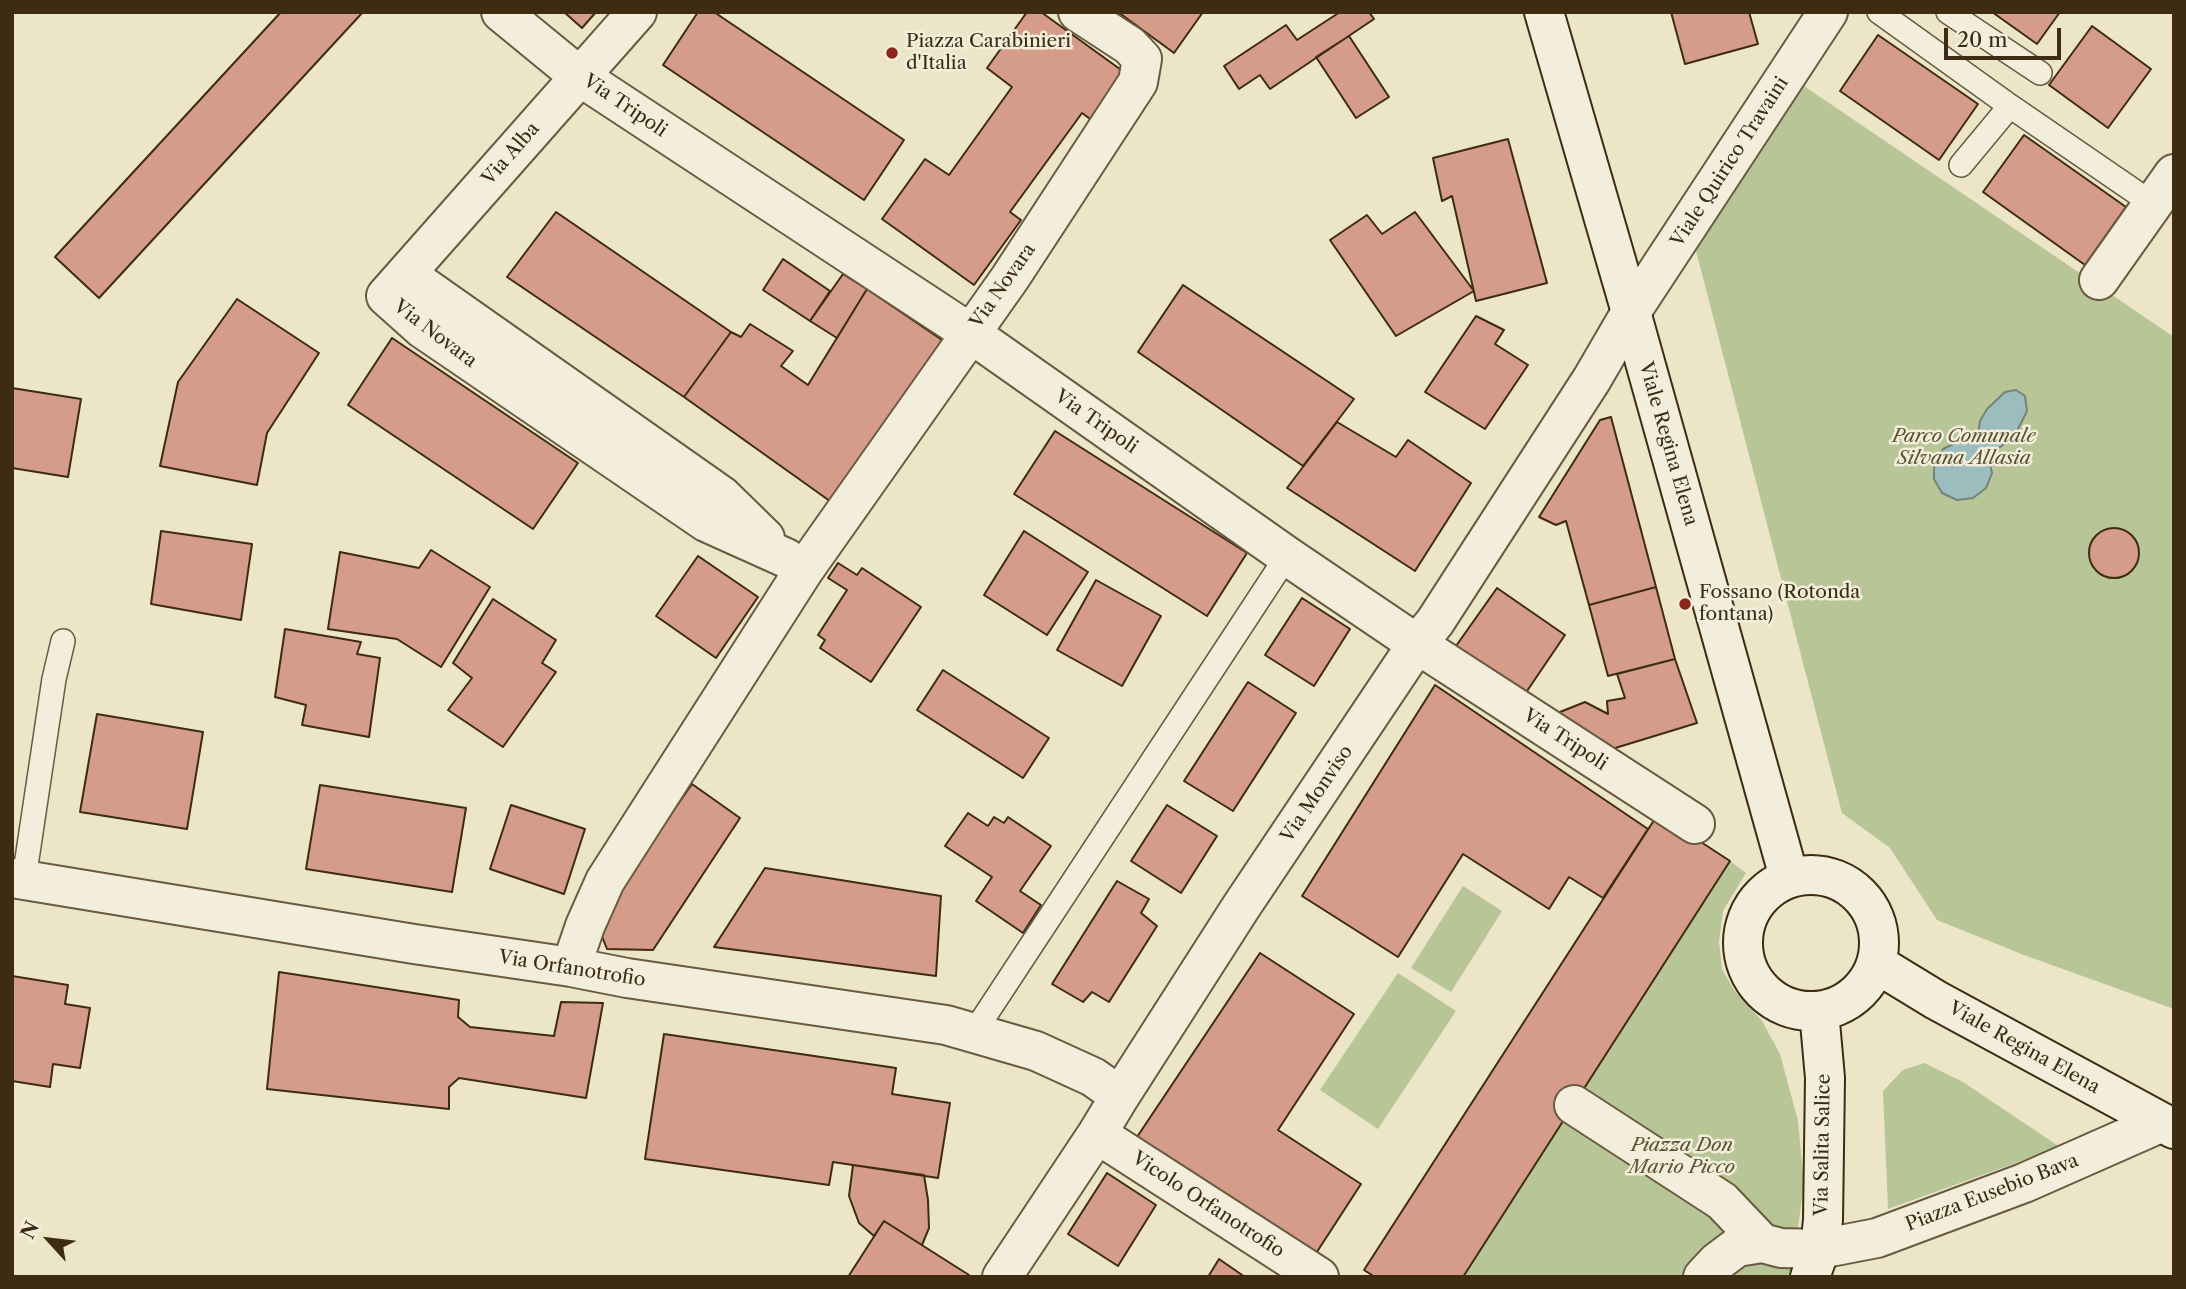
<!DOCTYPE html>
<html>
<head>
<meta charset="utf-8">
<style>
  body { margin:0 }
  #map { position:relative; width:2186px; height:1289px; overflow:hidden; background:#ece5c8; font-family:"Libre Caslon Text",serif }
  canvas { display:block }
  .frame { position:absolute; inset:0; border:14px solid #3d2b12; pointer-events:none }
  .north { position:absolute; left:14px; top:1205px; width:70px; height:70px; -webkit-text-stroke:5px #f3eedb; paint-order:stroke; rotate:297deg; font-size:19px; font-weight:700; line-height:28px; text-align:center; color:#3d2b12 }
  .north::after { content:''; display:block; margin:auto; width:24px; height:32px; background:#3d2b12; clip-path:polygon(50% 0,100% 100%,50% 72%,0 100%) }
  .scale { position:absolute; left:1944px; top:28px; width:117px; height:32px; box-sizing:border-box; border:4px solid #3d2b12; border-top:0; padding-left:9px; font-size:21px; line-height:24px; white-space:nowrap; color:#3d2b12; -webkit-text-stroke:5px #f3eedb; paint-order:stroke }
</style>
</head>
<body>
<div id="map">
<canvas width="2186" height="1289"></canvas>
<div class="frame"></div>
<div class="north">N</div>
<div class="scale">20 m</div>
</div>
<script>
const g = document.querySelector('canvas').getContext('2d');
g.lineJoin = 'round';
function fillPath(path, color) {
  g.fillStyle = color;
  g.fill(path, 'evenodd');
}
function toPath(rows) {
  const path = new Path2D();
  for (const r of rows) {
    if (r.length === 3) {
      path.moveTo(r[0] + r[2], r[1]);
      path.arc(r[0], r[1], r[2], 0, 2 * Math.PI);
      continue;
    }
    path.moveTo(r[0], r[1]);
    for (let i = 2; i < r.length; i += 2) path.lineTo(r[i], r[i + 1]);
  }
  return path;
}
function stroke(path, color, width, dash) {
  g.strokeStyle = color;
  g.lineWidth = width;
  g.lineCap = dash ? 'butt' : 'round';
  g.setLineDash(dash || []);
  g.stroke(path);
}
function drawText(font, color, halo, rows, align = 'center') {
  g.font = font + ' "Libre Caslon Text",serif';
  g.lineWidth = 5;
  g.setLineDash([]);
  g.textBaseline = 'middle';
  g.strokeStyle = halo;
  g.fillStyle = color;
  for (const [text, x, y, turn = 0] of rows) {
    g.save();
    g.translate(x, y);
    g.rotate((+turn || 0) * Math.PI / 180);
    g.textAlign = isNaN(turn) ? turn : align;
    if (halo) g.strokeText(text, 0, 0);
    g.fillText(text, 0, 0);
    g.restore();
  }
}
fillPath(toPath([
  [1801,84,2174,337,2174,1009,2024,955,1937,920,1890,848,1842,813,1694,243],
  [1730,861,1746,873,1723,911,1719,942,1722,969,1734,990,1762,1021,1780,1054,1798,1121,1804,1184,1791,1277,1463,1277],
  [1463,886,1502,911,1451,992,1411,968],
  [1398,973,1456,1011,1378,1129,1320,1090],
  [1924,1063,1963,1082,2060,1147,1888,1209,1883,1091,1903,1070]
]), '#b7c597');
const water = toPath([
  [2016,390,2025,396,2027,411,2015,435,1988,457,1992,473,1986,488,1973,498,1957,500,1942,493,1934,479,1934,463,1943,449,1957,442,1973,443,1978,435,1980,421,1987,409,2005,392,2016,390]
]);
fillPath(water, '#9bbdbe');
stroke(water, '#758379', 2);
const building = toPath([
  [281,12,363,12,99,298,55,257,281,12],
  [564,12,596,12,582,28,564,12],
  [698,12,714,12,904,140,864,200,663,65,698,12],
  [1027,12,1041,12,1124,72,1090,119,1082,113,1010,212,1021,220,974,285,882,219,925,159,949,175,1012,87,987,68,1027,12],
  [1118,12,1203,12,1174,53,1118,12],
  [1340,12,1369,12,1374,19,1270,89,1260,75,1239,89,1224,66,1286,25,1297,40,1340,12],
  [1671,12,1749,12,1758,44,1685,64,1671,12],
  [1992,12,2060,12,2037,44,1992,12],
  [2092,26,2151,69,2108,128,2049,85,2092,26],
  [1878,35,1978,104,1939,160,1840,91,1878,35],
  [1349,36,1389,97,1356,118,1316,57,1349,36],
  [2024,135,2126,207,2085,265,1983,192,2024,135],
  [1508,139,1547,283,1476,301,1452,196,1442,201,1433,158,1508,139],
  [556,212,731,332,684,397,507,277,556,212],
  [1415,212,1474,291,1396,336,1330,240,1367,215,1382,234,1415,212],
  [783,259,830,291,810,321,763,290,783,259],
  [843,274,867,289,837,338,810,321,843,274],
  [1183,285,1354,399,1303,466,1138,352,1183,285],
  [867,289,942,340,834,504,684,397,731,332,741,337,750,324,793,351,781,366,808,385,867,289],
  [237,299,319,353,267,433,257,485,160,466,178,382,237,299],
  [1476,316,1504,330,1495,344,1528,365,1485,429,1425,392,1476,316],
  [392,338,578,463,533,529,348,405,392,338],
  [12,388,81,399,68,477,12,468,12,388],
  [1611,417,1656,587,1589,605,1566,521,1556,525,1539,517,1600,420,1611,417],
  [1337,422,1396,457,1408,440,1471,483,1415,571,1287,488,1337,422],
  [1055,431,1247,553,1207,616,1014,494,1055,431],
  [2114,553,25],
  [161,531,252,544,241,620,151,604,161,531],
  [1024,531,1088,572,1047,635,984,595,1024,531],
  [431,550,490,587,441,667,397,639,328,629,340,552,419,568,431,550],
  [698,556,758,597,716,658,656,616,698,556],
  [838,563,857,575,862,568,921,607,871,682,820,648,825,640,818,635,847,590,828,578,838,563],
  [1096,580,1161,616,1122,686,1057,650,1096,580],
  [1656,587,1675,659,1608,676,1589,605,1656,587],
  [1497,588,1565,635,1525,694,1456,646,1497,588],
  [1302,598,1350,629,1314,686,1265,655,1302,598],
  [493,599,556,640,542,663,556,672,503,747,448,710,472,678,453,663,493,599],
  [285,629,361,642,357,654,380,658,369,737,302,725,306,705,275,697,285,629],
  [1675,659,1697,723,1612,749,1555,714,1585,702,1608,714,1607,701,1625,698,1617,674,1675,659],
  [943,670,1049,738,1023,778,917,710,943,670],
  [1248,682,1296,713,1233,811,1184,781,1248,682],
  [1435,685,1648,829,1603,898,1569,877,1549,909,1463,854,1398,957,1302,896,1435,685],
  [97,714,203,732,187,829,80,812,97,714],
  [692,784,740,818,653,950,607,949,601,934,625,880,692,784],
  [320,785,466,808,452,892,306,869,320,785],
  [511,805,585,829,564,894,490,869,511,805],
  [1167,805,1217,836,1181,893,1131,861,1167,805],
  [968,813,988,826,994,817,1004,823,1008,817,1051,846,1020,891,1041,905,1023,933,976,901,992,877,945,846,968,813],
  [1658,814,1730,861,1463,1277,1375,1277,1364,1270,1658,814],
  [765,868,941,896,936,976,714,947,765,868],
  [1117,881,1149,899,1141,913,1157,926,1109,1002,1092,992,1083,1002,1052,984,1117,881],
  [1260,953,1354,1014,1278,1130,1361,1184,1313,1258,1137,1137,1260,953],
  [279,972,459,1000,458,1017,470,1027,554,1036,561,1002,603,1003,586,1098,459,1078,449,1087,449,1109,267,1089,279,972],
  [12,976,68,985,65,1004,90,1008,80,1068,53,1064,50,1087,12,1081,12,976],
  [664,1034,896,1068,892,1094,950,1103,938,1178,833,1162,829,1185,645,1159,664,1034],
  [853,1165,924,1175,928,1200,929,1228,922,1245,884,1221,874,1236,859,1223,849,1196,853,1165],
  [1107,1173,1156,1205,1118,1266,1068,1234,1107,1173],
  [884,1221,969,1275,968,1277,848,1277,884,1221],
  [1219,1259,1245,1277,1208,1277,1219,1259]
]);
fillPath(building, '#d49c89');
stroke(building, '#3d2b12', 2);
const lane = toPath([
  [1879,12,2010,106,1961,165],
  [1948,12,2040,73],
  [2010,106,2153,204],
  [24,879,54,679,63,641],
  [973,1034,1287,556]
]);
const street = toPath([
  [501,12,579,76,970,333,1287,556,1417,644,1695,824],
  [637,12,386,296,423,329,706,522,786,558,804,570],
  [406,274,722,496,765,538],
  [2099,280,2174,174],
  [12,878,414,944,571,967,627,978,946,1025,1036,1051,1093,1077,1120,1096],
  [571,967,585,926,605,881,804,570,1010,278,1138,82,1142,59,1130,46,1078,12],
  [1574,1105,1722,1201,1762,1243,1781,1248,1820,1249,1877,1238,2024,1183,2160,1123],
  [1097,1134,1319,1277],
  [1002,1277,1097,1134,1120,1096,1241,907,1417,644,1435,622,1592,379,1631,312,1828,12],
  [1703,1277,1717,1262,1737,1247,1762,1243]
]);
const secondary = toPath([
  [1544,12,1631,312,1789,877],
  [1811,943,68],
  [1877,964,1936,1000,2174,1129],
  [1810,1277,1820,1249,1823,1220,1825,1078,1819,1011]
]);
stroke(lane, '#695a40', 26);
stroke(street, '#695a40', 42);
stroke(secondary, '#3d2b12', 42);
stroke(lane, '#f3eedb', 23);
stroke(street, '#f3eedb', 38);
stroke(secondary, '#f3eedb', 38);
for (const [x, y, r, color] of [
  [892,53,7,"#8f2418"],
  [1685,604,7,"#8f2418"]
]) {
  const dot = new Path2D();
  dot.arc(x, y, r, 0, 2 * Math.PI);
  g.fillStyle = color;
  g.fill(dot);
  stroke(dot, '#f3eedb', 2.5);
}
drawText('19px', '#3d2b12', '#f3eedb', [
  ["Piazza Carabinieri",906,42],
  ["d'Italia",906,64],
  ["Fossano (Rotonda",1699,593],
  ["fontana)",1699,615]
], 'left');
drawText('19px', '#3d2b12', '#f3eedb', [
  ["Via Tripoli",625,106,34],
  ["Via Alba",511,154,-49],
  ["Viale Quirico Travaini",1730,162,-57],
  ["Via Novara",1003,286,-55],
  ["Via Novara",435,334,37],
  ["Via Tripoli",1096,422,35],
  ["Viale Regina Elena",1668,444,74],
  ["Via Tripoli",1565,740,33],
  ["Via Monviso",1317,794,-56],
  ["Via Orfanotrofio",572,969,9],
  ["Viale Regina Elena",2024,1048,29],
  ["Via Salita Salice",1823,1145,-89],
  ["Piazza Eusebio Bava",1992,1193,-21],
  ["Vicolo Orfanotrofio",1208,1205,33]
]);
drawText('italic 19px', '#5c5233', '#f3eedb', [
  ["Parco Comunale",1964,437],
  ["Silvana Allasia",1964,459],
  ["Piazza Don",1682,1146],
  ["Mario Picco",1682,1168]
]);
</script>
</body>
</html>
